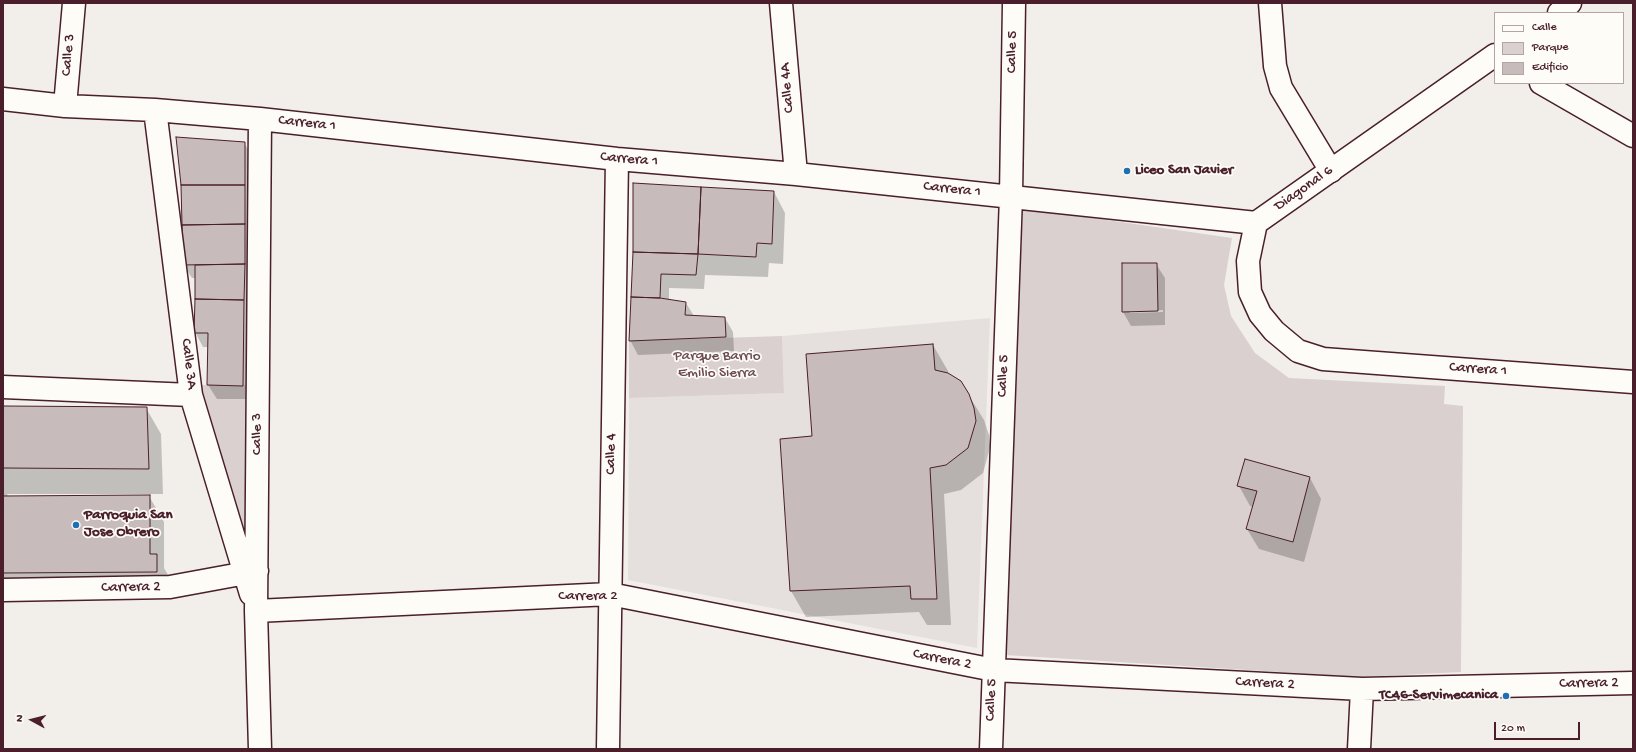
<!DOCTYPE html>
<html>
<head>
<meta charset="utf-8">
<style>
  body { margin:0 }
  #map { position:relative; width:1636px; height:752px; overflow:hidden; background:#f2efeb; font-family:"Gochi Hand",sans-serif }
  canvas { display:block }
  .frame { position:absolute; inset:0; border:4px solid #4a1f2b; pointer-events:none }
  .legend { position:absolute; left:1494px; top:12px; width:130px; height:72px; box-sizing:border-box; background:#fdfcf7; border:1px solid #b5a4a5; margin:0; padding:5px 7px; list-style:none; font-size:12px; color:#4a1f2b }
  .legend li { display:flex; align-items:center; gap:8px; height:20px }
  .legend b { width:20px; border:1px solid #b5a4a5 }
  .north { position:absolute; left:12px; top:700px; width:40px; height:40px; -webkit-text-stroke:3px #fdfcf7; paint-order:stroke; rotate:277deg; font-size:11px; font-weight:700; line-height:16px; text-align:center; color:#4a1f2b }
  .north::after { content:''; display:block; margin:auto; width:14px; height:18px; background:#4a1f2b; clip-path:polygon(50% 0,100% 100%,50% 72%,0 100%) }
  .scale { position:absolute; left:1494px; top:722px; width:86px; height:18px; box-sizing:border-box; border:2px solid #4a1f2b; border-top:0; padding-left:5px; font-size:12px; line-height:14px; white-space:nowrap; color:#4a1f2b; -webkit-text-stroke:3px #fdfcf7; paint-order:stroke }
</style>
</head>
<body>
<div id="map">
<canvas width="1636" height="752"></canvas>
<div class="frame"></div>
<ul class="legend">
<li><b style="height:5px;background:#fdfcf7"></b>Calle</li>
<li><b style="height:11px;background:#d9d0cf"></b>Parque</li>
<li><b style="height:11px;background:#c8bbbb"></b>Edificio</li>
</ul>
<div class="north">N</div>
<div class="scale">20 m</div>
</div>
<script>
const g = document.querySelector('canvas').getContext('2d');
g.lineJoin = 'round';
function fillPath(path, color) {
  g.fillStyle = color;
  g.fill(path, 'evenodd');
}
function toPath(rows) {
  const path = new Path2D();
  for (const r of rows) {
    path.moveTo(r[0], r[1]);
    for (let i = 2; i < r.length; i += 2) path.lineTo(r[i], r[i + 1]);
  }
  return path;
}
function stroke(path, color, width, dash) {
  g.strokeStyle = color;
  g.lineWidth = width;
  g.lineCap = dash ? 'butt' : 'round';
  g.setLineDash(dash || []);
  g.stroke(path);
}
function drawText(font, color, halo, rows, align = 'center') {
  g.font = font + ' "Gochi Hand",sans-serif';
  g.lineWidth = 3.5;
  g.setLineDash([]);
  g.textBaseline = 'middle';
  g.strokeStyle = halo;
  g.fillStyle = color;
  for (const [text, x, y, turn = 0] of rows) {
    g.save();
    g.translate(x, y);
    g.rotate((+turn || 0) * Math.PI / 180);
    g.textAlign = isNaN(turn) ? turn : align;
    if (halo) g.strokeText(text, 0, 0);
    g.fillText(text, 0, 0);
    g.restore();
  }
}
fillPath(toPath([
  [990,318,977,648,628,580,629,398,784,393,782,336]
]), '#e5dfdd');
fillPath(toPath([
  [1023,208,1232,238,1224,285,1231,316,1255,353,1289,378,1445,386,1444,404,1463,406,1461,672,1361,677,1005,655],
  [782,336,784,393,629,398,629,341],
  [197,385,253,385,248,562]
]), '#d9d0cf');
fillPath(toPath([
  [244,143,253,157,251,399,217,399,208,385,209,347,203,347,195,332,196,278,192,278,183,264],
  [774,192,785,213,783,264,769,263,768,277,705,275,704,289,669,288,669,300,686,303,694,316,725,318,733,332,734,351,638,355,630,340,634,252],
  [1156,264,1165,278,1165,325,1131,326,1123,312],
  [1163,310,1163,312,1130,313,1130,311],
  [933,345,948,371,948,374,968,394,984,420,989,435,990,448,983,473,961,490,944,494,951,625,927,625,919,612,806,617,791,591,781,440,813,436],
  [3,407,146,408,161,434,163,494,7,494,9,497,149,496,164,522,164,568,171,580,3,595],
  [1310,478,1321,499,1304,562,1259,549,1247,529,1253,507,1250,506,1239,486]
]), '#0003');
const building = toPath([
  [176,137,245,142,245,185,181,185,176,137],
  [633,183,701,187,698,254,633,252,633,183],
  [181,185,245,185,245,224,182,225,181,185],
  [701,187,774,191,772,244,757,243,756,257,698,254,701,187],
  [245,224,245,264,182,265,182,225,245,224],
  [633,252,698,254,696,275,661,274,660,298,631,297,633,252],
  [1122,263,1157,263,1158,311,1122,312,1122,263],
  [245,264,244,300,195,299,195,265,245,264],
  [631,297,660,298,686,302,685,315,725,317,726,337,629,341,631,297],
  [195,299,244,300,243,386,207,385,208,333,194,333,195,299],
  [933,344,935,370,948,373,961,381,969,394,974,408,976,421,968,448,946,465,930,468,937,599,911,599,910,586,790,591,780,439,812,436,806,354,933,344],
  [3,406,147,407,149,469,3,468,3,406],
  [1245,459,1310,477,1293,542,1246,529,1257,491,1237,486,1245,459],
  [150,495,150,554,157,554,157,572,3,573,3,496,150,495]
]);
fillPath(building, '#c8bbbb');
stroke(building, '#4a1f2b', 1);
const minor = toPath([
  [781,3,796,174],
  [1270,3,1275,66,1281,88,1331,171],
  [3,99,65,106,155,110,260,119,617,159,796,174,1256,223],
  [65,106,74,3],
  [155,110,191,395,251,594],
  [3,387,191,395],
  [3,590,170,587,257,571],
  [256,611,610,594,994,670,1362,689,1633,683],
  [260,749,256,611,260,119],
  [608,749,617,159],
  [991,749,1011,196,1014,3],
  [1359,749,1362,689]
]);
const major = toPath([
  [1559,13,1570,3],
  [1495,55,1256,223,1248,261,1250,292,1260,314,1274,331,1298,351,1323,359,1633,382],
  [1541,83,1633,136]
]);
stroke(minor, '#4a1f2b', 25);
stroke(major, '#4a1f2b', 25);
stroke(minor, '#fdfcf7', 22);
stroke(major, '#fdfcf7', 22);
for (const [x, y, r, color] of [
  [1127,171,4,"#1f6fb2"],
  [76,525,4,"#1f6fb2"],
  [1506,696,4,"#1f6fb2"]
]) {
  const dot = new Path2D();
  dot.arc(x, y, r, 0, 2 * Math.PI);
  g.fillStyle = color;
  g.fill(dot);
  stroke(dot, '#fdfcf7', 1.5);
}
drawText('15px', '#4a1f2b', '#fdfcf7', [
  ["Calle 5",1013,52,-89],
  ["Calle 3",69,55,-85],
  ["Calle 4A",788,88,-95],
  ["Carrera 1",307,124,6],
  ["Carrera 1",629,160,5],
  ["Diagonal 6",1304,189,-35],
  ["Carrera 1",952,190,6],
  ["Calle 3A",188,364,83],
  ["Carrera 1",1478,370,4],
  ["Calle 5",1004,376,-88],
  ["Calle 3",258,434,-90],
  ["Calle 4",612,454,-89],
  ["Carrera 2",131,588,-1],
  ["Carrera 2",588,597],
  ["Carrera 2",942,660,11],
  ["Carrera 2",1265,684,3],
  ["Carrera 2",1589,684,-1],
  ["Calle 5",992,700,-88]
]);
drawText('bold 15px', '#4a1f2b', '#fdfcf7', [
  ["Liceo San Javier",1135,171],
  ["Parroquia San",84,516],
  ["Jose Obrero",84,533],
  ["TC46-Servimecanica",1498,696,"right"]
], 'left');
drawText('15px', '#6e4b54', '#fdfcf7', [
  ["Parque Barrio",717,357],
  ["Emilio Sierra",717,374]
]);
</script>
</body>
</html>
